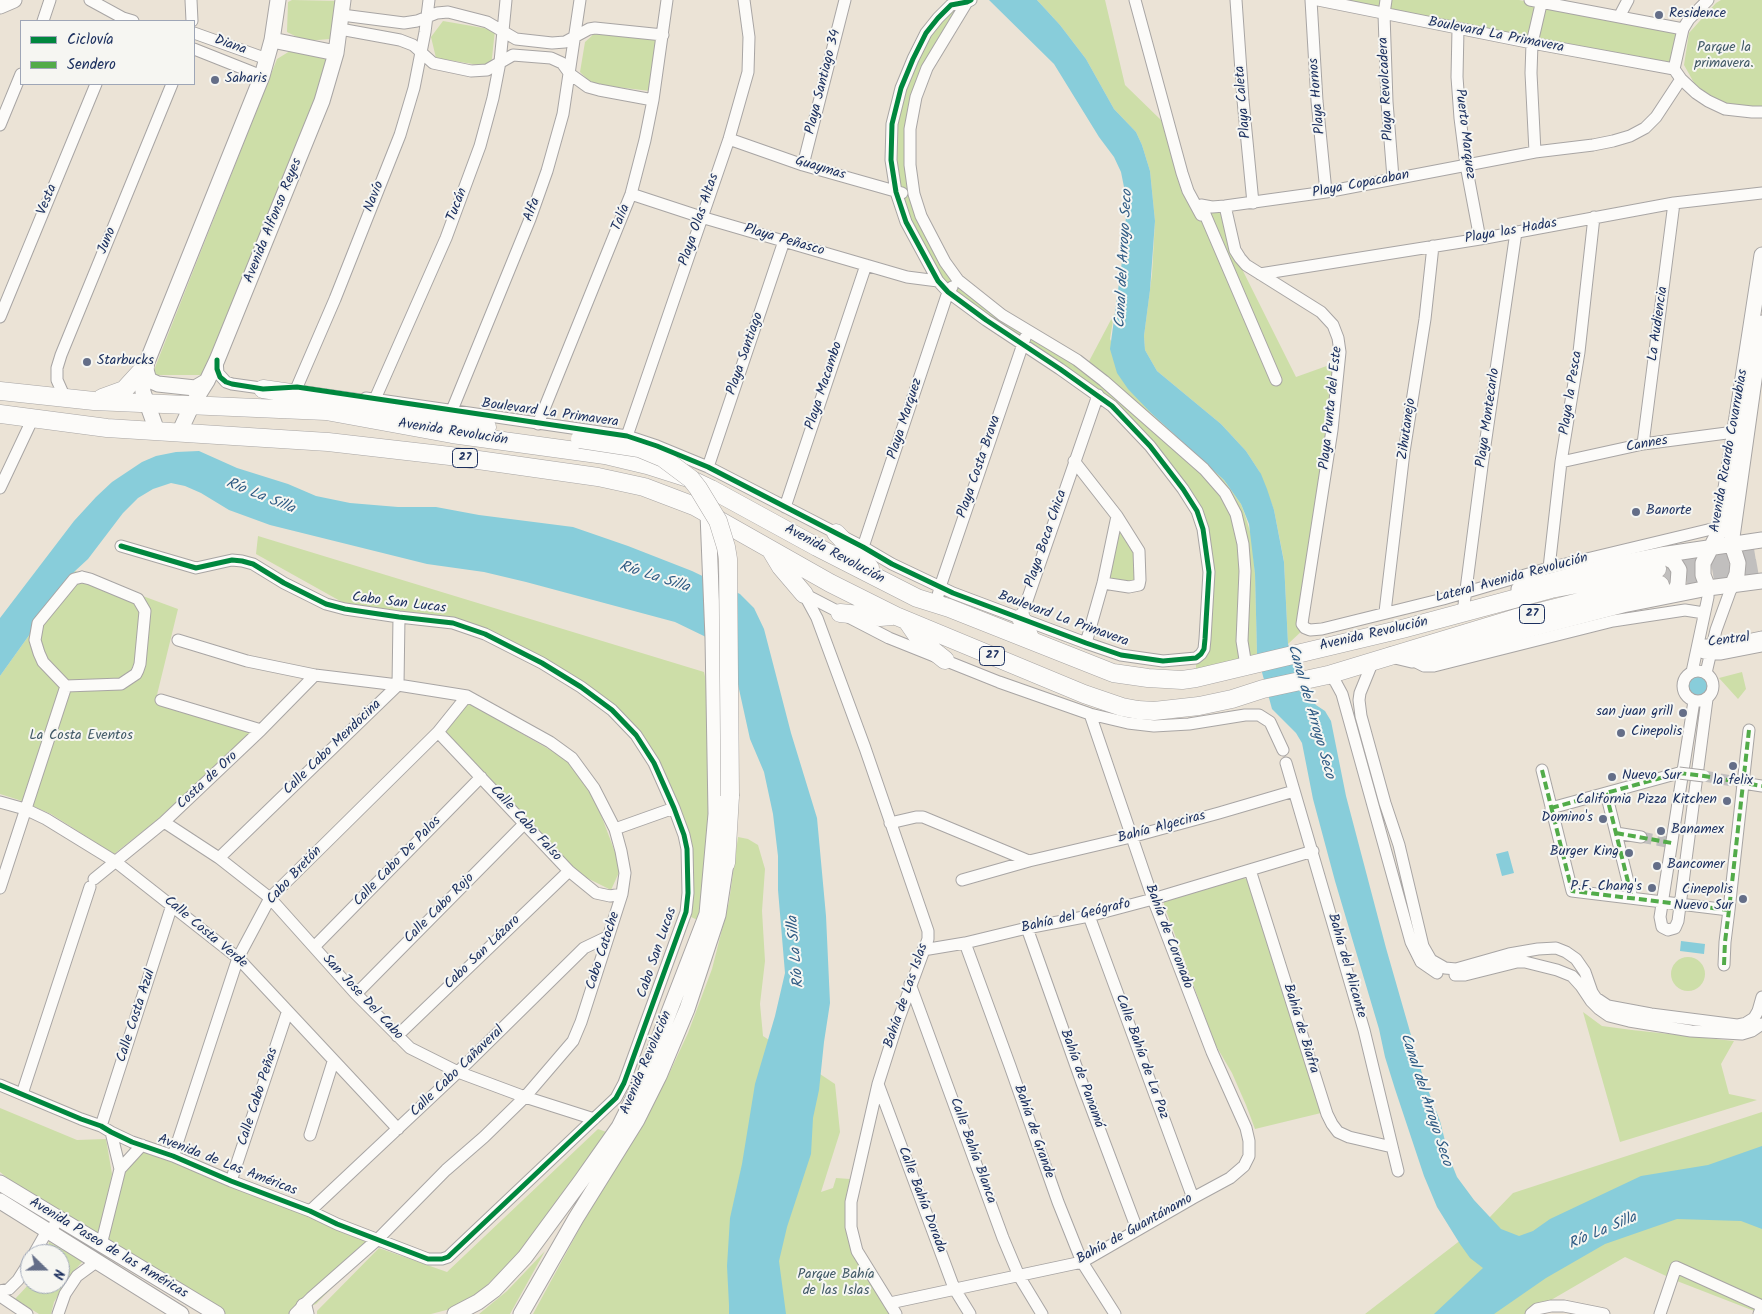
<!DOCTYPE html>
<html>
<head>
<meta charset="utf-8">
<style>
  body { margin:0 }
  #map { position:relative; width:1762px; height:1314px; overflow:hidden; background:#ebe3d6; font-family:Kalam,sans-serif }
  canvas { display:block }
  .legend { position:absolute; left:20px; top:20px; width:175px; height:65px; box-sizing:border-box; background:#f6f6f2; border:1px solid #9ea6b7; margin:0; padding:6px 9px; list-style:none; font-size:15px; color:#1b2f5e }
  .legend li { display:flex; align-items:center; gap:10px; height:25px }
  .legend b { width:25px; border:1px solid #9ea6b7 }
  .north { position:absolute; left:20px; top:1244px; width:50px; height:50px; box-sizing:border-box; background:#f6f6f2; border:1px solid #9ea6b7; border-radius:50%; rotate:112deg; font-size:14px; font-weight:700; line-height:20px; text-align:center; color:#1b2f5e }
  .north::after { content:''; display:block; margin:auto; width:18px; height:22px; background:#646e88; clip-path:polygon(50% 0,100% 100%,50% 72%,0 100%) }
</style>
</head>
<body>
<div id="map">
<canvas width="1762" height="1314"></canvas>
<ul class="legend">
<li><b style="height:6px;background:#00873e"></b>Ciclovía</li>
<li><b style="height:6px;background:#52ab49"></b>Sendero</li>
</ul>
<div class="north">N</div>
</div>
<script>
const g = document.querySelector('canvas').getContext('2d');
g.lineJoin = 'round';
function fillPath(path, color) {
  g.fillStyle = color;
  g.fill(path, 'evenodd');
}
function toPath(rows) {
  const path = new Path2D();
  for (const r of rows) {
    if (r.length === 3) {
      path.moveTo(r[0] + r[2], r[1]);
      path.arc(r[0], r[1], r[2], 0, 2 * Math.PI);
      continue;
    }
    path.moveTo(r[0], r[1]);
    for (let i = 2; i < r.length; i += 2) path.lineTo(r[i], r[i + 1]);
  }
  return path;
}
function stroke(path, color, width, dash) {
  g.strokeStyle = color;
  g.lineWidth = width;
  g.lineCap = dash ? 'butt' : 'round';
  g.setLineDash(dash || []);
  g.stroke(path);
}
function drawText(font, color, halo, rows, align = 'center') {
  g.font = font + ' Kalam,sans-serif';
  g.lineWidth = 4;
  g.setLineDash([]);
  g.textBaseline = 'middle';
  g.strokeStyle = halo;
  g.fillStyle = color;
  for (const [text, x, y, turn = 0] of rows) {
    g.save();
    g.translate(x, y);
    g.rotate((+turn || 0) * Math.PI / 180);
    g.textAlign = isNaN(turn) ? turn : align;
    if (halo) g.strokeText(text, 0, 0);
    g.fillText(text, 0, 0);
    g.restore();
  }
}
fillPath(toPath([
  [292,0,338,1,330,39,305,41,287,32,288,2],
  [948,0,970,0,951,5,958,16,916,97,914,194,958,280,1086,367,1114,314,1110,339,1142,402,1151,413,1224,480,1241,504,1245,515,1252,538,1255,574,1257,654,1259,663,1196,678,1196,658,1201,654,1208,594,1197,511,1112,406,948,292,896,192,892,124,913,59,951,5],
  [1037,0,1105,0,1125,85,1162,121,1179,179,1189,201,1223,209,1242,269,1296,377,1335,363,1305,628,1288,644,1284,561,1274,510,1259,471,1246,451,1221,424,1157,371,1145,350,1144,336,1152,274,1155,221,1150,171,1142,145,1136,132,1114,109,1086,59,1060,25],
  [1326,0,1519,0,1674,31,1678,36,1672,64],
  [1721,0,1762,0,1762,108,1724,106,1697,88,1684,65,1689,33,1716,3],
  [443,21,495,30,491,67,436,58,431,37],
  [596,32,659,40,650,91,592,84,580,72,585,42],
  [290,51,325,55,328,81,209,375,152,375,277,59],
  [1117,516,1131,537,1139,585,1103,583],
  [258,536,704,672,714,718,706,924,691,917,689,844,657,763,614,707,469,625,342,602,256,554],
  [75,571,178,609,155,703,255,731,162,816,114,854,51,814,19,800,0,794,0,676],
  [1742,672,1746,689,1738,699,1719,678],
  [468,703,566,759,592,791,621,868,611,890,573,871,441,733],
  [738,837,748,839,758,845,765,869,762,911,765,961,760,1004,763,1036,835,1084,840,1132,821,1192,833,1188,836,1178,850,1179,846,1198,846,1222,859,1263,889,1314,533,1314,582,1224,668,1076,688,1033,712,969,729,902],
  [1241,878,1244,878,1248,880,1321,1113,1255,1129,1246,1105,1232,1073,1215,1044,1164,905,1164,902,1166,900],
  [1688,974,17],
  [1583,1012,1602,1026,1632,1030,1734,1041,1721,1064,1729,1094,1757,1100,1620,1142],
  [0,1108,77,1140,106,1139,112,1174,99,1241,46,1210,0,1172],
  [1762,1112,1762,1314,1677,1281,1625,1257,1527,1314,1365,1314,1488,1219,1513,1193],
  [598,1129,612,1134,567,1195,513,1259,479,1293,458,1307,431,1314,317,1314,317,1311,379,1248,447,1272],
  [131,1143,378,1241,316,1304,306,1308,301,1314,213,1314,102,1247],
  [49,1242,83,1261,73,1272,54,1302,51,1314,39,1314,15,1299,30,1283,60,1284,60,1254,47,1254],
  [545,1251,510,1314,479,1314,507,1291]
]), '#cddea8');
fillPath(toPath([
  [989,0,1037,0,1060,25,1086,59,1114,109,1136,132,1142,145,1150,171,1155,221,1150,290,1144,336,1145,350,1157,371,1221,424,1246,451,1261,474,1267,489,1274,510,1284,562,1288,644,1308,696,1316,705,1325,711,1331,721,1346,796,1386,948,1423,1077,1440,1121,1449,1157,1457,1177,1474,1200,1501,1229,1519,1236,1533,1231,1550,1219,1641,1176,1708,1165,1762,1146,1762,1229,1741,1221,1677,1219,1605,1244,1546,1278,1494,1314,1434,1314,1483,1268,1470,1258,1460,1244,1437,1207,1424,1176,1395,1089,1385,1057,1379,1029,1335,881,1313,799,1302,743,1296,733,1272,709,1257,654,1255,574,1249,524,1241,504,1224,480,1151,413,1128,389,1117,373,1110,349,1122,261,1126,216,1127,202,1121,172,1114,157,1099,137,1054,64],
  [199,451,237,468,288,484,316,496,350,503,398,507,436,507,479,515,573,527,628,546,692,571,740,594,754,608,764,629,791,733,817,818,826,916,830,1003,824,1042,819,1090,813,1118,811,1154,787,1227,779,1261,786,1314,729,1314,729,1305,727,1266,730,1218,742,1164,755,1084,775,1016,785,973,778,890,778,856,773,814,764,772,750,739,737,680,706,637,675,622,526,582,484,572,427,564,270,525,229,510,201,493,185,486,171,483,153,489,138,498,123,513,88,559,75,571,0,676,0,618,74,521,96,497,112,482,142,462,156,456,176,452],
  [1699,687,12],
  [1508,851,1514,873,1502,876,1496,854],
  [1681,941,1705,944,1704,954,1680,951]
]), '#88cdda');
stroke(toPath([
  [1704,776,1743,783],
  [1641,837,1672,843]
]), '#c1bfbe', 11, [11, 5.5]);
stroke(toPath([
  [1657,569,1762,552],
  [1660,585,1762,567]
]), '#c1bfbe', 18, [18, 9]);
const street = toPath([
  [90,0,123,18,133,21],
  [191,0,192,21],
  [1135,0,1182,173,1188,191,1201,215],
  [1236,0,1243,100,1253,203],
  [1311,0,1317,101,1326,192],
  [1318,0,1532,43,1674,69],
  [1386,0,1384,14,1387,102,1393,178],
  [1530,0,1683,29],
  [1708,0,1689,19,1683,29,1674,69,1681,79,1696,93,1708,101,1725,109,1752,112,1762,112],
  [967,2,927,68,916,97,910,129,910,165,914,194,921,216,945,262,958,280,1002,315,1077,360,1104,381,1204,469,1225,493,1236,514,1243,544,1245,571,1242,641,1246,666],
  [342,15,404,23,417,21,437,13,448,12,487,22,516,39,552,43,565,42,589,29,595,28,663,35],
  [1619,17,1628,0],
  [43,21,50,0],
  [340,29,400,40,413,45,433,63,471,71,487,70,513,55,551,58,562,63,570,74,588,87,599,90,653,100],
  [1458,29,1457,77,1460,118,1466,165,1480,239],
  [194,33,267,59],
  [194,49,262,76],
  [0,125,21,74],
  [729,139,803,165,902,193],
  [1535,152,1531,73,1532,43,1542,0],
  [803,165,845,0],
  [631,194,701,217,907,277,938,281],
  [1225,206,1235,250,1240,258,1246,265,1321,312,1333,325,1338,338,1340,352,1332,430,1303,617,1302,624,1305,628,1310,630,1322,629,1443,599,1549,568,1720,527],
  [1260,274,1480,239,1674,203,1762,193],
  [0,317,96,84],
  [217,360,218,373,226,382,232,384,268,389],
  [1276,380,1201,205,1212,207,1225,206,1326,192,1535,152,1593,145,1613,141,1630,136,1645,128,1656,117,1681,79],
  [297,387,335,299,400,135,414,88,425,32,429,0],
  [65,398,57,380,57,368,61,355,172,84],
  [366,398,627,436,657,446,708,467,863,547,892,564,953,593,1086,643,1121,655,1163,661,1196,658,1201,654,1204,649,1205,639,1209,572,1203,529,1197,511,1183,489,1150,446,1112,406,1060,369,986,320,948,292,938,281,906,222,896,192,891,160,892,124,901,88,913,59,926,33,938,18,951,5,967,2,971,0],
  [375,399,446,238,480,146,493,98,500,62,506,0],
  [452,410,530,219,547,171,563,114,580,0],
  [538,424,631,194,645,140,653,100,667,0],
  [627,436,729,139,748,72,749,37,744,0],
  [1643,444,1674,203],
  [1074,461,1117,516,1139,551,1140,580,1139,585,1129,587,1103,583],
  [1561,462,1643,444,1742,431],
  [708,467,784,241],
  [0,488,33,418],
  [785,507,866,265],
  [863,547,948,292,952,287],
  [1549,568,1561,462,1579,352,1594,217],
  [82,577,90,579,138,599,145,611,140,664,138,670,136,674,121,684,66,686,43,662,39,653,35,640,38,623,74,579,82,577],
  [804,594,817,618,865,748,928,931,928,939,898,1021,878,1084,851,1202,851,1227,857,1251,896,1314],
  [806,595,889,638,999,682,1090,714,1128,723,1154,726,1189,724,1245,715,1259,715,1270,722,1283,750],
  [936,604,940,587,1025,338],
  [1464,605,1482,466,1516,232],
  [1385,612,1404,452,1425,319,1433,246],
  [1021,618,1098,395],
  [178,640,247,661,315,675,398,685,467,696,550,742,572,758,594,788,615,829,621,851,625,873,622,894,581,1022,573,1041,525,1097,484,1137,446,1170,378,1239,311,1298,295,1314],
  [1086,643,1103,583,1117,516],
  [1706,645,1733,643,1762,637],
  [1704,653,1720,654,1762,646],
  [1412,660,1424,666,1434,666,1613,621,1685,610,1704,613],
  [1373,661,1360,693,1359,700,1361,716,1385,803,1399,845,1423,946,1431,960,1445,968,1456,969,1509,954,1538,949,1556,948,1566,952,1576,959,1585,972,1592,992,1596,998,1608,1006,1651,1014,1737,1025,1746,1023,1754,1018,1758,1011,1762,997],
  [1698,686,15],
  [1692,672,1708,597,1708,588],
  [1706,673,1716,630,1732,586],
  [1328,675,1335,681,1342,694,1411,942,1421,962,1437,973],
  [161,700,261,730],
  [1694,701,1660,917,1662,927,1668,930,1675,928,1678,921,1707,699],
  [438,732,569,871,596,893,610,896,622,894],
  [1286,763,1364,1030,1398,1171],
  [1542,770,1572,891,1729,910,1749,730],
  [1743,783,1762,786],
  [1606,793,1632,898],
  [0,802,25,809,46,819,116,862,238,958,398,1129],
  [1551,808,1679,773],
  [164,822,219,858,270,898,356,994,410,1048,458,1072,525,1097,594,1119],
  [890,823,916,817,923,817,1029,861],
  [615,829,674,808],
  [1616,833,1641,837],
  [219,858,398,685,399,617],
  [1250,870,1327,1114,1332,1124,1338,1132,1349,1137,1392,1147],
  [94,879,164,822,261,730,315,675],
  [962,880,1029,861,1131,837,1219,813,1294,791],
  [0,888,66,686],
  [1089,916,1193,1198],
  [1027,928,1082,1083,1137,1229],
  [965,943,1010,1066,1058,1202,1082,1262,1115,1314],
  [314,947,481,777],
  [923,950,965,943,1027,928,1089,916,1153,899,1313,851],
  [1724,965,1725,942,1729,910],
  [1455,975,1465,975,1517,962,1525,962,1557,970,1572,976,1581,986,1591,1001,1599,1009,1609,1016,1629,1021,1691,1031,1742,1034,1752,1031,1762,1024],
  [910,984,1003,1238,1019,1276,1042,1314],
  [356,994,524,824],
  [397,1036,569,871],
  [878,1084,954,1288,970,1314],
  [0,1085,81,1119,101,1126,111,1132,132,1142,173,1156,231,1181,310,1211,337,1224,428,1259,442,1259,448,1257,616,1098,624,1083,686,912,688,893,687,849,684,835,674,808,654,763,636,735,612,710,581,687,542,663,485,634,453,623,399,617,345,609,326,604,284,583,253,564,242,561,232,560,196,568,121,546],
  [22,1094,90,887],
  [101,1126,172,905],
  [310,1135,333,1062],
  [173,1156,238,958,270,898,438,732,467,696],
  [120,1169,142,1145],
  [231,1181,287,1013],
  [310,1211,458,1072,584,948,607,937],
  [101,1245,120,1169,111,1132],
  [34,1254,47,1231,54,1226],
  [0,1291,9,1289,18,1280,30,1261],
  [0,1296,27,1314],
  [890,1303,1082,1262,1193,1198,1230,1178,1244,1166,1249,1156,1249,1141,1246,1128,1212,1052,1153,899,1090,714],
  [58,1314,65,1294,77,1276,96,1262],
  [1531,1314,1537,1309,1551,1306,1564,1306,1604,1314],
  [1660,1314,1676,1267,1762,1306,1759,1314]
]);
const secondary = toPath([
  [0,6,14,0],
  [272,40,336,53],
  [145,367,149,380,158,384,195,388,207,381],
  [157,431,143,392,142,383,145,367,262,76,272,40,278,0],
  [179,433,192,405,207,381,217,360,322,101,336,53,343,0],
  [1661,555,1674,562,1679,570,1678,584,1676,589,1668,595],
  [1732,586,1737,574,1738,563,1732,545,1732,537,1762,323],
  [1708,588,1703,575,1703,563,1717,536,1720,527,1762,255],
  [1519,589,1620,563,1661,555,1762,540],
  [1391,655,1412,660,1623,605,1708,588,1762,581],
  [0,1183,217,1314],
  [0,1201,181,1314],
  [304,1306,306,1314],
  [455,1314,478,1302,494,1290,525,1257,581,1181,619,1127,644,1077,707,914,716,814,713,638,708,514],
  [521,1314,576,1218,637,1120,659,1076,687,1009,718,915,726,863,723,852]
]);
const primary = toPath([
  [263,389,360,403,380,409,487,427],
  [0,391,94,401,326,411,452,434,605,455,647,465,688,478,711,489,817,547,917,598,949,608,1113,673,1148,678,1182,680,1196,678,1402,629,1551,589,1657,569],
  [102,398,124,390,145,367],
  [0,414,107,428,328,442,450,456,598,477,644,487,694,506,830,583,896,616,1084,694,1122,707,1138,710,1154,711,1199,706,1232,699,1263,689,1328,675,1516,618,1583,601,1660,585],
  [836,533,870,568],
  [772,552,781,567,804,594],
  [840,613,880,617,892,616],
  [1021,618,1031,640],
  [907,621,920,640,945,660],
  [726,863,730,796]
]);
stroke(street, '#a8a5a4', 13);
stroke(secondary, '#a8a5a4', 17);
stroke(primary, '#a8a5a4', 19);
stroke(street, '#fcfbf9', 11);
stroke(secondary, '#fcfbf9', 15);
stroke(primary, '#fcfbf9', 18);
const streetBridge = toPath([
  [1679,773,1704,776]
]);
const primaryBridge = toPath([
  [580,439,639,448,663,458,691,479,698,488,718,521,726,547,728,559,730,796]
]);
stroke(streetBridge, '#a8a5a4', 13, []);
stroke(primaryBridge, '#a8a5a4', 19, []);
stroke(streetBridge, '#fcfbf9', 11);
stroke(primaryBridge, '#fcfbf9', 18);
stroke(toPath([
  [1542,770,1572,891,1729,910,1749,730],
  [1606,793,1632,898],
  [1551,808,1679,773,1704,776,1762,786],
  [1616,833,1672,843],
  [1724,965,1725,942,1729,910]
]), '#52ab49', 4, [8, 4]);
stroke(toPath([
  [217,360,217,369,220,377,226,382,232,384,263,389,297,387,627,436,657,446,708,467,863,547,892,564,953,593,1086,643,1121,655,1163,661,1196,658,1201,654,1204,649,1205,639,1209,572,1203,529,1197,511,1183,489,1150,446,1112,406,1060,369,986,320,948,292,938,281,906,222,896,192,891,160,892,124,901,88,913,59,926,33,938,18,951,5,967,2,971,0],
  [0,1085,81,1119,101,1126,111,1132,132,1142,173,1156,231,1181,310,1211,337,1224,428,1259,442,1259,448,1257,616,1098,624,1083,686,912,688,893,687,849,684,835,674,808,654,763,636,735,612,710,581,687,542,663,485,634,453,623,399,617,345,609,326,604,284,583,253,564,242,561,232,560,196,568,121,546]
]), '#00873e', 5);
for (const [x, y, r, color] of [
  [1659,15,5,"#646e88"],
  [215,80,5,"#646e88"],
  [87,362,5,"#646e88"],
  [1636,512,5,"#646e88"],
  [1683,713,5,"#646e88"],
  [1621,733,5,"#646e88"],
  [1733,766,5,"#646e88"],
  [1612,777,5,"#646e88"],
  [1727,801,5,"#646e88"],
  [1603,819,5,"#646e88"],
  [1661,831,5,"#646e88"],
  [1629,853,5,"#646e88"],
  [1657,866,5,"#646e88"],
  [1652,888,5,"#646e88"],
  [1743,899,5,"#646e88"]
]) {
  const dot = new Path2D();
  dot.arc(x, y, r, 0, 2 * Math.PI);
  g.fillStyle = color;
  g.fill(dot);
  stroke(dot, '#f6f6f2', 2);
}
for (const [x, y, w] of [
  [465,458,25],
  [1532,614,25],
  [992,656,25]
]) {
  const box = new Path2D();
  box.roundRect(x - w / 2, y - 9.5, w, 19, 4);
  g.fillStyle = '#f6f6f2';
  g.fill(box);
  stroke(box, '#1b2f5e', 1);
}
drawText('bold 12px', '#1b2f5e', null, [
  ["27",465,458],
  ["27",1532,614],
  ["27",992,656]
]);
drawText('14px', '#1b2f5e', '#f6f6f2', [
  ["Residence",1669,15],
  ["Saharis",225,80],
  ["Starbucks",97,362],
  ["Banorte",1646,512],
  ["san juan grill",1673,713,"right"],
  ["Cinepolis",1631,733],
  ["Nuevo Sur",1622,777],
  ["la felix",1733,782,"center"],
  ["California Pizza Kitchen",1717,801,"right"],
  ["Domino's",1593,819,"right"],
  ["Banamex",1671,831],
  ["Burger King",1619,853,"right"],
  ["Bancomer",1667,866],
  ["P.F. Chang's",1642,888,"right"],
  ["Cinepolis",1733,891,"right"],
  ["Nuevo Sur",1733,907,"right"]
], 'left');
drawText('14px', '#1b2f5e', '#f6f6f2', [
  ["Boulevard La Primavera",1496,36,11],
  ["Diana",230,46,20],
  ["Playa Santiago 34",824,82,-76],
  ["Playa Revolcadera",1387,89,-93],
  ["Playa Hornos",1318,96,-95],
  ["Playa Caleta",1244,102,-95],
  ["Puerto Marquez",1464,134,83],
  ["Guaymas",820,169,17],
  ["Playa Copacaban",1361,185,-11],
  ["Navío",375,197,-68],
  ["Vesta",48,200,-68],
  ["Tucán",458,205,-69],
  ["Alfa",533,210,-69],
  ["Talía",622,218,-68],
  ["Playa Olas Altas",700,220,-71],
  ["Avenida Alfonso Reyes",274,221,-68],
  ["Playa las Hadas",1511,232,-10],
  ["Juno",108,241,-68],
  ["Playa Peñasco",784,241,16],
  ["La Audiencia",1659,324,-82],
  ["Playa Santiago",746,354,-71],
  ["Playa Macambo",825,386,-72],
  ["Playa la Pesca",1572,393,-81],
  ["Playa Punta del Este",1332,408,-84],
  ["Boulevard La Primavera",550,414,8],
  ["Playa Montecarlo",1489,418,-82],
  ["Playa Marquez",906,419,-72],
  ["Zihutanejo",1408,429,-82],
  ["Avenida Revolución",453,433,9],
  ["Cannes",1647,445,-10],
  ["Avenida Ricardo Covarrubias",1730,451,-80],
  ["Playa Costa Brava",980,467,-71],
  ["Playa Boca Chica",1047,539,-71],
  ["Avenida Revolución",834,555,28],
  ["Lateral Avenida Revolución",1512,579,-15],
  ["Cabo San Lucas",399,604,7],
  ["Boulevard La Primavera",1063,620,20],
  ["Avenida Revolución",1374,635,-13],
  ["Central",1729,641,-7],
  ["Calle Cabo Mendocina",333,748,-44],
  ["Costa de Oro",208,781,-43],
  ["Calle Cabo Falso",525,824,47],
  ["Bahía Algeciras",1162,828,-15],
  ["Calle Cabo De Palos",398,862,-46],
  ["Cabo Bretón",295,876,-47],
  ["Calle Cabo Rojo",440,909,-45],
  ["Bahía del Geógrafo",1076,917,-13],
  ["Calle Costa Verde",205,933,40],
  ["Bahía de Coronado",1168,937,69],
  ["Cabo Catoche",604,951,-72],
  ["Cabo San Lázaro",483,953,-44],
  ["Cabo San Lucas",658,953,-71],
  ["Bahía del Alicante",1346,966,74],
  ["Bahía de Las Islas",907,996,-71],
  ["San Jose Del Cabo",362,998,47],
  ["Calle Costa Azul",137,1016,-72],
  ["Bahía de Biafra",1300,1029,73],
  ["Calle Bahía de La Paz",1141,1057,70],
  ["Avenida Revolución",647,1063,-67],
  ["Calle Cabo Cañaveral",458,1072,-44],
  ["Bahía de Panamá",1081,1079,70],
  ["Calle Cabo Peñas",259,1097,-72],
  ["Bahía de Grande",1033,1132,71],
  ["Calle Bahía Blanca",972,1151,70],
  ["Avenida de Las Américas",227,1166,21],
  ["Calle Bahía Dorada",921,1200,69],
  ["Bahía de Guantánamo",1135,1230,-29],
  ["Avenida Paseo de las Américas",108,1249,31]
]);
drawText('14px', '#425a67', '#f6f6f2', [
  ["Parque la",1724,49],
  ["primavera.",1724,65],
  ["La Costa Eventos",81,737],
  ["Parque Bahía",836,1276],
  ["de las Islas",836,1292]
]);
drawText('italic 15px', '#2f5b84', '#f6f6f2', [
  ["Canal del Arroyo Seco",1125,259,-87],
  ["Río La Silla",260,497,22],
  ["Río La Silla",654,578,18],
  ["Canal del Arroyo Seco",1310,712,74],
  ["Río La Silla",797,952,-95],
  ["Canal del Arroyo Seco",1425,1100,72],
  ["Río La Silla",1603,1232,-23]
]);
</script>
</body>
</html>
